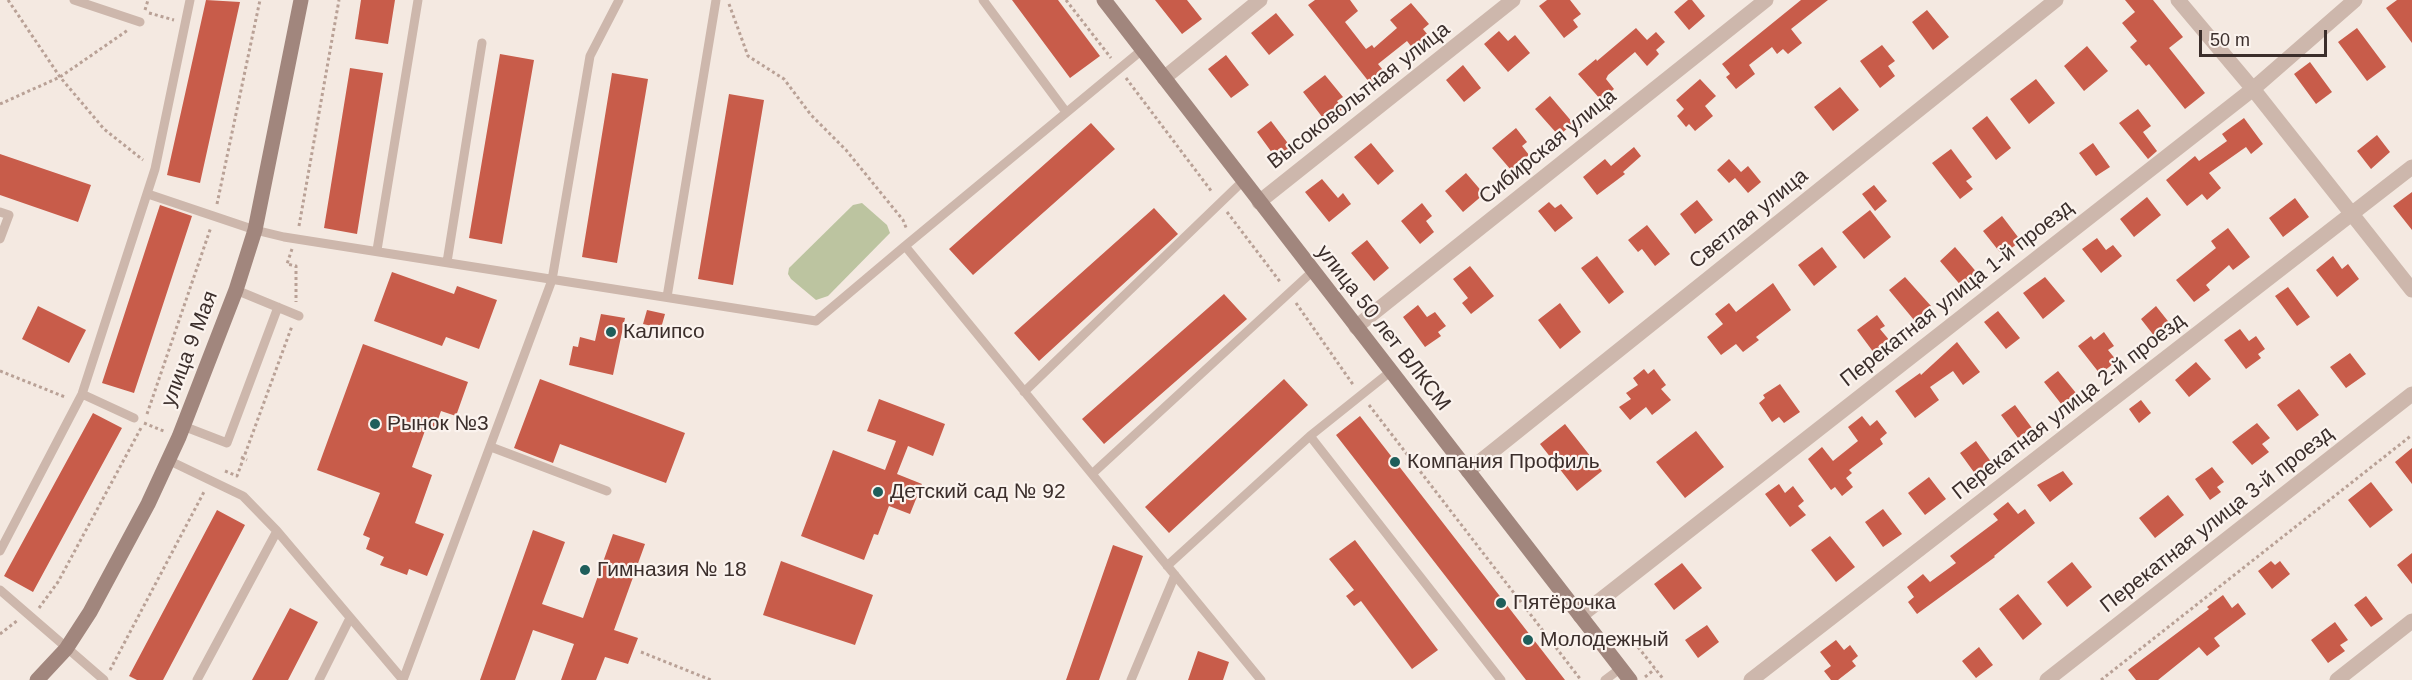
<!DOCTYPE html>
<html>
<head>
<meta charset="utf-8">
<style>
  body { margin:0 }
  #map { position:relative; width:2412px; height:680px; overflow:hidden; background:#f4e9e1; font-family:Arial,sans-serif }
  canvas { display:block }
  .scale { position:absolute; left:2199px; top:30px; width:128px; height:27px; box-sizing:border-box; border:3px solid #3b2e2b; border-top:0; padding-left:8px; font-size:18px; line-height:21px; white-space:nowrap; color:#3b2e2b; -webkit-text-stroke:4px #fbf3ee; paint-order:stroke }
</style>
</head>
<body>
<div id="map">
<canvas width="2412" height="680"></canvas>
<div class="scale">50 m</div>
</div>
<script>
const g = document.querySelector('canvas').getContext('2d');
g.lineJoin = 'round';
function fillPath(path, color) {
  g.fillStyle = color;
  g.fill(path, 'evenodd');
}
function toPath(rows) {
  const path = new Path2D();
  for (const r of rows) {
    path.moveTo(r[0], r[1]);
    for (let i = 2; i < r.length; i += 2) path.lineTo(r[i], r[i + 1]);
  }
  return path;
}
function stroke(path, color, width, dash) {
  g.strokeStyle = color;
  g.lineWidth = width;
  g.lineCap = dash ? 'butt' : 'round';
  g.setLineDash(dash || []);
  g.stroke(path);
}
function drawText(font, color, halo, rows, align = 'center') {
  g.font = font + ' Arial,sans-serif';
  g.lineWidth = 4.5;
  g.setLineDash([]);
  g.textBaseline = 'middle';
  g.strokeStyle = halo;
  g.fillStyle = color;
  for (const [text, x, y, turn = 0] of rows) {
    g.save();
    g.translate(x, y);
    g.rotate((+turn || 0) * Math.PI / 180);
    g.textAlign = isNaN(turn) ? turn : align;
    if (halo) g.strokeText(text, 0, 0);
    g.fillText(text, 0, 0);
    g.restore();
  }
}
fillPath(toPath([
  [862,203,887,225,890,233,828,296,816,300,791,279,788,274,789,268,853,205]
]), '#bcc4a0');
fillPath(toPath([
  [206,0,240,2,200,183,167,175],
  [361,0,395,0,388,44,355,39],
  [1012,0,1058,0,1100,56,1070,78],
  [1155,0,1187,0,1202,19,1182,34],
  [1315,0,1350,0,1358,11,1345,22,1366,49,1372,45,1374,48,1397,28,1390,20,1411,3,1429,24,1423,29,1433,41,1417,54,1407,41,1378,64,1387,75,1373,87,1308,5],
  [1547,0,1570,0,1581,14,1573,20,1578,27,1564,38,1539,6],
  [1688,0,1692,0,1705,16,1689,30,1674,12],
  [1801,0,1828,0,1791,29,1802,43,1788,54,1783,49,1777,54,1772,47,1749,65,1755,74,1736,89,1726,77,1730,74,1722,64],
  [2125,0,2153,0,2183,37,2169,48,2205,93,2185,109,2149,64,2146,66,2130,47,2137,41,2122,23,2135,12],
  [2397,0,2412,0,2412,43,2386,8],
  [1927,10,1949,37,1933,50,1912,22],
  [1276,13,1294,35,1269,55,1251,33],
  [1636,28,1647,40,1656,32,1665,42,1656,50,1659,54,1647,66,1635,52,1608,75,1606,79,1614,89,1601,100,1578,74,1596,59,1597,61],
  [2357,28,2386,67,2367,81,2338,42],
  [1499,31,1508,41,1515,35,1530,53,1508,72,1484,44],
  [1882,45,1895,61,1888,66,1895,76,1880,88,1860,61],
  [2087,46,2108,71,2084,91,2064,66],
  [500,54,534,60,502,244,469,238],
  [1226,55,1249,85,1231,98,1208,69],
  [2310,62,2332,92,2316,104,2294,74],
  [1463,65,1481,88,1464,102,1446,80],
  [350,68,383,73,357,234,324,228],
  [612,73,648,79,617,263,582,257],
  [1325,75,1343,97,1337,101,1343,109,1326,122,1303,92],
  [1700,79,1716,96,1705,106,1713,116,1695,131,1689,124,1686,127,1677,116,1684,109,1676,100],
  [2036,79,2055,103,2029,124,2010,99],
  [1840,87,1859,110,1833,131,1814,107],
  [729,94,764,100,733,285,698,279],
  [1550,96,1573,123,1559,136,1535,109],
  [2138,109,2151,126,2143,132,2157,151,2148,159,2119,123],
  [1987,116,2011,148,1996,160,1972,128],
  [2244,118,2263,144,2251,154,2246,147,2209,173,2221,188,2207,200,2202,194,2187,206,2166,180,2195,156,2199,161,2227,141,2222,134],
  [1271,121,1293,150,1278,161,1257,132],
  [1091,123,1115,149,973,275,949,249],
  [1516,128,1527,142,1522,146,1529,155,1511,170,1492,148],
  [2377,135,2390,152,2371,169,2357,151],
  [1371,143,1394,171,1378,185,1354,157],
  [2093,143,2110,167,2096,176,2079,153],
  [1634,147,1641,156,1623,172,1625,174,1597,195,1583,177,1605,159,1611,166],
  [1951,149,1972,177,1966,181,1973,189,1960,199,1932,163],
  [0,154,91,185,78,222,0,195],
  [1729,159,1741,172,1748,166,1761,182,1748,193,1735,178,1729,183,1717,170],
  [1466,173,1484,194,1463,212,1445,191],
  [1322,179,1338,198,1343,193,1351,204,1329,222,1305,192],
  [1874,185,1887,201,1875,211,1862,194],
  [2412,192,2412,230,2393,206],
  [2147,197,2161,215,2134,237,2120,219],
  [2295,198,2309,217,2283,237,2269,218],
  [1697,200,1713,220,1695,234,1680,214],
  [1549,202,1555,208,1561,204,1573,218,1555,232,1538,211],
  [1422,203,1432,216,1426,221,1434,232,1420,244,1401,221],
  [160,205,192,216,134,393,102,383],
  [1154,208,1178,234,1039,361,1014,333],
  [1870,210,1891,237,1864,259,1842,232],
  [2002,216,2021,241,2002,255,1983,231],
  [1647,225,1670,254,1655,266,1642,249,1638,252,1628,240],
  [2228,228,2250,257,2233,270,2229,265,2206,285,2210,290,2194,302,2176,280,2216,248,2211,241],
  [2097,238,2106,250,2113,245,2122,256,2101,273,2082,249],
  [1367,240,1389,268,1374,281,1351,253],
  [1822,247,1837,267,1814,286,1798,265],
  [1955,247,1979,275,1963,288,1940,261],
  [1597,256,1624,292,1609,304,1581,268],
  [2333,256,2342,269,2348,264,2359,279,2337,297,2316,270],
  [1470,266,1494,296,1471,314,1462,303,1468,298,1453,279],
  [392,272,454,294,457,286,497,300,479,349,446,337,442,346,374,321],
  [1905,277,1931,306,1914,320,1889,290],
  [2045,277,2065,301,2043,319,2023,293],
  [1773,283,1791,310,1756,337,1759,340,1743,352,1736,344,1721,355,1707,337,1723,324,1715,314,1729,303,1736,312],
  [2288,287,2310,317,2297,326,2275,296],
  [1224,294,1247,319,1104,444,1082,419],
  [1560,303,1581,332,1560,349,1538,320],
  [1418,305,1427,317,1435,312,1446,326,1438,332,1441,336,1425,347,1403,317],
  [38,306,86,330,69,363,22,339],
  [2156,306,2171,325,2155,337,2141,319],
  [647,310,665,314,661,328,643,324],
  [1998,311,2020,338,2006,349,1984,322],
  [601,314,625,318,613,375,569,365,573,346,578,347,580,337,595,341],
  [1877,315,1885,326,1880,329,1890,341,1874,353,1857,330],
  [2240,329,2249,341,2256,336,2265,349,2258,354,2261,358,2246,369,2224,340],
  [2104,332,2114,346,2108,350,2117,361,2100,374,2078,346,2091,336,2094,340],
  [1957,342,1980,372,1963,385,1953,371,1930,387,1939,400,1915,418,1895,391,1920,373,1921,375],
  [363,344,468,382,456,416,441,411,435,428,427,425,412,467,432,475,415,523,444,534,427,576,409,569,407,575,380,565,384,557,366,549,370,538,363,535,380,493,317,470],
  [2350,353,2366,374,2346,388,2330,367],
  [2196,362,2211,379,2189,397,2175,380],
  [1644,369,1648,374,1654,369,1666,385,1661,389,1671,400,1652,415,1646,407,1630,420,1619,407,1631,399,1626,393,1638,385,1633,378],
  [2058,371,2076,393,2062,405,2044,382],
  [540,379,685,433,666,483,560,444,553,463,514,448],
  [1284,379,1308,405,1169,533,1145,507],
  [1780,384,1800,412,1784,423,1779,417,1772,422,1759,403,1765,398,1763,395],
  [2299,389,2319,415,2297,431,2277,405],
  [879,399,945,424,933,456,908,446,897,474,922,484,910,514,889,506,878,535,874,534,864,560,801,536,833,450,885,470,896,441,867,431],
  [2141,400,2151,413,2139,423,2129,409],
  [2015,405,2032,428,2018,438,2001,415],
  [93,413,122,428,33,592,4,576],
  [1360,416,1565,680,1526,680,1336,435],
  [1862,416,1870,426,1877,420,1887,433,1880,439,1883,444,1849,470,1852,473,1846,478,1853,487,1842,496,1835,487,1831,490,1808,459,1822,447,1833,461,1858,441,1848,427],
  [2257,423,2270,438,2262,444,2269,452,2252,465,2232,442],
  [1565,424,1602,471,1577,491,1540,444],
  [1696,431,1724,467,1685,498,1656,462],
  [1976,441,1992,463,1976,475,1960,453],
  [2412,448,2412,484,2395,462],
  [2212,467,2224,482,2217,487,2221,492,2210,500,2195,479],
  [2063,471,2073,484,2050,502,2037,485],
  [1929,477,1946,499,1925,515,1908,493],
  [2371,482,2393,510,2370,528,2348,500],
  [1779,484,1785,493,1793,486,1804,501,1798,506,1806,515,1790,527,1765,494],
  [2168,495,2184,515,2155,538,2139,518],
  [2008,502,2018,514,2025,509,2035,523,1994,556,1995,557,1917,614,1908,602,1914,597,1907,587,1923,574,1930,582,1956,563,1950,556,1998,520,1993,514],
  [1883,509,1902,534,1883,547,1865,522],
  [217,510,245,525,163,680,137,680,129,676],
  [533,530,565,542,542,604,583,618,613,534,645,544,614,630,638,638,628,664,605,657,596,680,561,680,574,644,533,630,515,680,480,680],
  [1830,536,1855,567,1836,582,1811,550],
  [1355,540,1438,650,1412,669,1361,601,1354,606,1346,596,1354,590,1329,559],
  [1113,545,1143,556,1099,680,1066,680],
  [2412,553,2412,584,2397,565],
  [781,561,873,595,855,645,763,615],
  [2271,561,2275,565,2280,561,2290,574,2272,589,2258,571],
  [2072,562,2092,587,2067,607,2047,582],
  [1682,563,1702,588,1674,610,1654,584],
  [2018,594,2042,624,2023,640,1999,609],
  [2223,595,2232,608,2238,603,2246,614,2214,638,2220,646,2207,656,2199,647,2158,680,2136,680,2128,670,2209,609,2207,607],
  [2366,596,2383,619,2371,627,2354,605],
  [290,608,318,622,288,680,252,680],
  [2335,622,2348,640,2340,645,2345,651,2328,663,2311,640],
  [1707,625,1719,642,1698,658,1685,640],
  [1836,640,1844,650,1850,645,1858,656,1852,661,1856,666,1838,680,1831,680,1824,671,1831,666,1820,652],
  [1979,647,1993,665,1976,678,1962,661],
  [1198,651,1229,662,1223,680,1188,680]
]), '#c85c4a');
stroke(toPath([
  [8,0,60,77,104,129,143,160],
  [1066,0,1111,58],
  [729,4,748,56,784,79,811,115,846,150,903,220,907,230],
  [145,10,148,0],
  [149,13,174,20],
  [1126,78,1212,192],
  [0,104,60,77,128,30],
  [217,204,260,0],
  [1227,212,1281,283],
  [299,226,339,0],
  [292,249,287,264,296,266,296,302],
  [1296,303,1354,386],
  [0,371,65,397],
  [1369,405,1581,680],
  [147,414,211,227],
  [144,423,166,432],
  [241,457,247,460],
  [225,471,237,476,292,326],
  [39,608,58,582,141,428],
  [0,634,18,620],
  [1638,647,1664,680],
  [641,652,711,680],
  [110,670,205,490],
  [1645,677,1655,669],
  [2101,680,2412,435]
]), '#b9a196', 3, [3, 3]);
stroke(toPath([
  [74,0,140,22],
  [983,0,1066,112],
  [1142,50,905,246,1261,680],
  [148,194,255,230,284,237,816,321,905,246],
  [0,212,9,215,0,239],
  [377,250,418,0],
  [447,262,482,43],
  [236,290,299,316],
  [667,297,716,0],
  [1390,372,1310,436,1501,680],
  [1024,392,1243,181],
  [82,394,134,418],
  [183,426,227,443,278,307],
  [491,447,607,491],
  [168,460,243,496,277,531,403,680],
  [1092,474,1313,271],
  [0,551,82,394,155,169,190,0],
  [1167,566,1310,436],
  [0,590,104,680],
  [197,680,277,531],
  [319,680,350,618],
  [403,680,552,280,590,56,619,0],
  [1131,680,1175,575],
  [1605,680,1621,668]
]), '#cdb7ac', 9);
stroke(toPath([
  [2178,0,2253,89,2412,290],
  [1164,78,1260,0],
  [1259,202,1513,0],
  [1356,327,1766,0],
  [1468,471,2056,0],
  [1580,616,2253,89,2355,0],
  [1751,680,2412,167],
  [2337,680,2412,621]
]), '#cdb7ac', 15);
stroke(toPath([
  [2047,680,2412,394]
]), '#cdb7ac', 15);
stroke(toPath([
  [1104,0,1630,680],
  [37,680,66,649,90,612,148,504,179,437,236,290,255,230,301,0]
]), '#a1867d', 15);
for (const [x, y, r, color] of [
  [611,332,6,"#1f5e5b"],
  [375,424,6,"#1f5e5b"],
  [1395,462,6,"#1f5e5b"],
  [878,492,6,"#1f5e5b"],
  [585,570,6,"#1f5e5b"],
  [1501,603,6,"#1f5e5b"],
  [1528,640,6,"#1f5e5b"]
]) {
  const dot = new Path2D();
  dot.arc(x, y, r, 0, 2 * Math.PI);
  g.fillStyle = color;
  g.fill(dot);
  stroke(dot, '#fbf3ee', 2);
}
drawText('21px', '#3b2e2b', '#fbf3ee', [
  ["Высоковольтная улица",1359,96,-38],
  ["Сибирская улица",1548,147,-39],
  ["Светлая улица",1749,219,-39],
  ["Перекатная улица 1-й проезд",1957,294,-38],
  ["улица 50 лет ВЛКСМ",1383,328,52],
  ["улица 9 Мая",190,349,-69],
  ["Перекатная улица 2-й проезд",2069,407,-38],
  ["Перекатная улица 3-й проезд",2217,520,-38]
]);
drawText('21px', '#3b2e2b', '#fbf3ee', [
  ["Калипсо",623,332],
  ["Рынок №3",387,424],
  ["Компания Профиль",1407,462],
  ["Детский сад № 92",890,492],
  ["Гимназия № 18",597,570],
  ["Пятёрочка",1513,603],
  ["Молодежный",1540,640]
], 'left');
</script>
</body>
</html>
